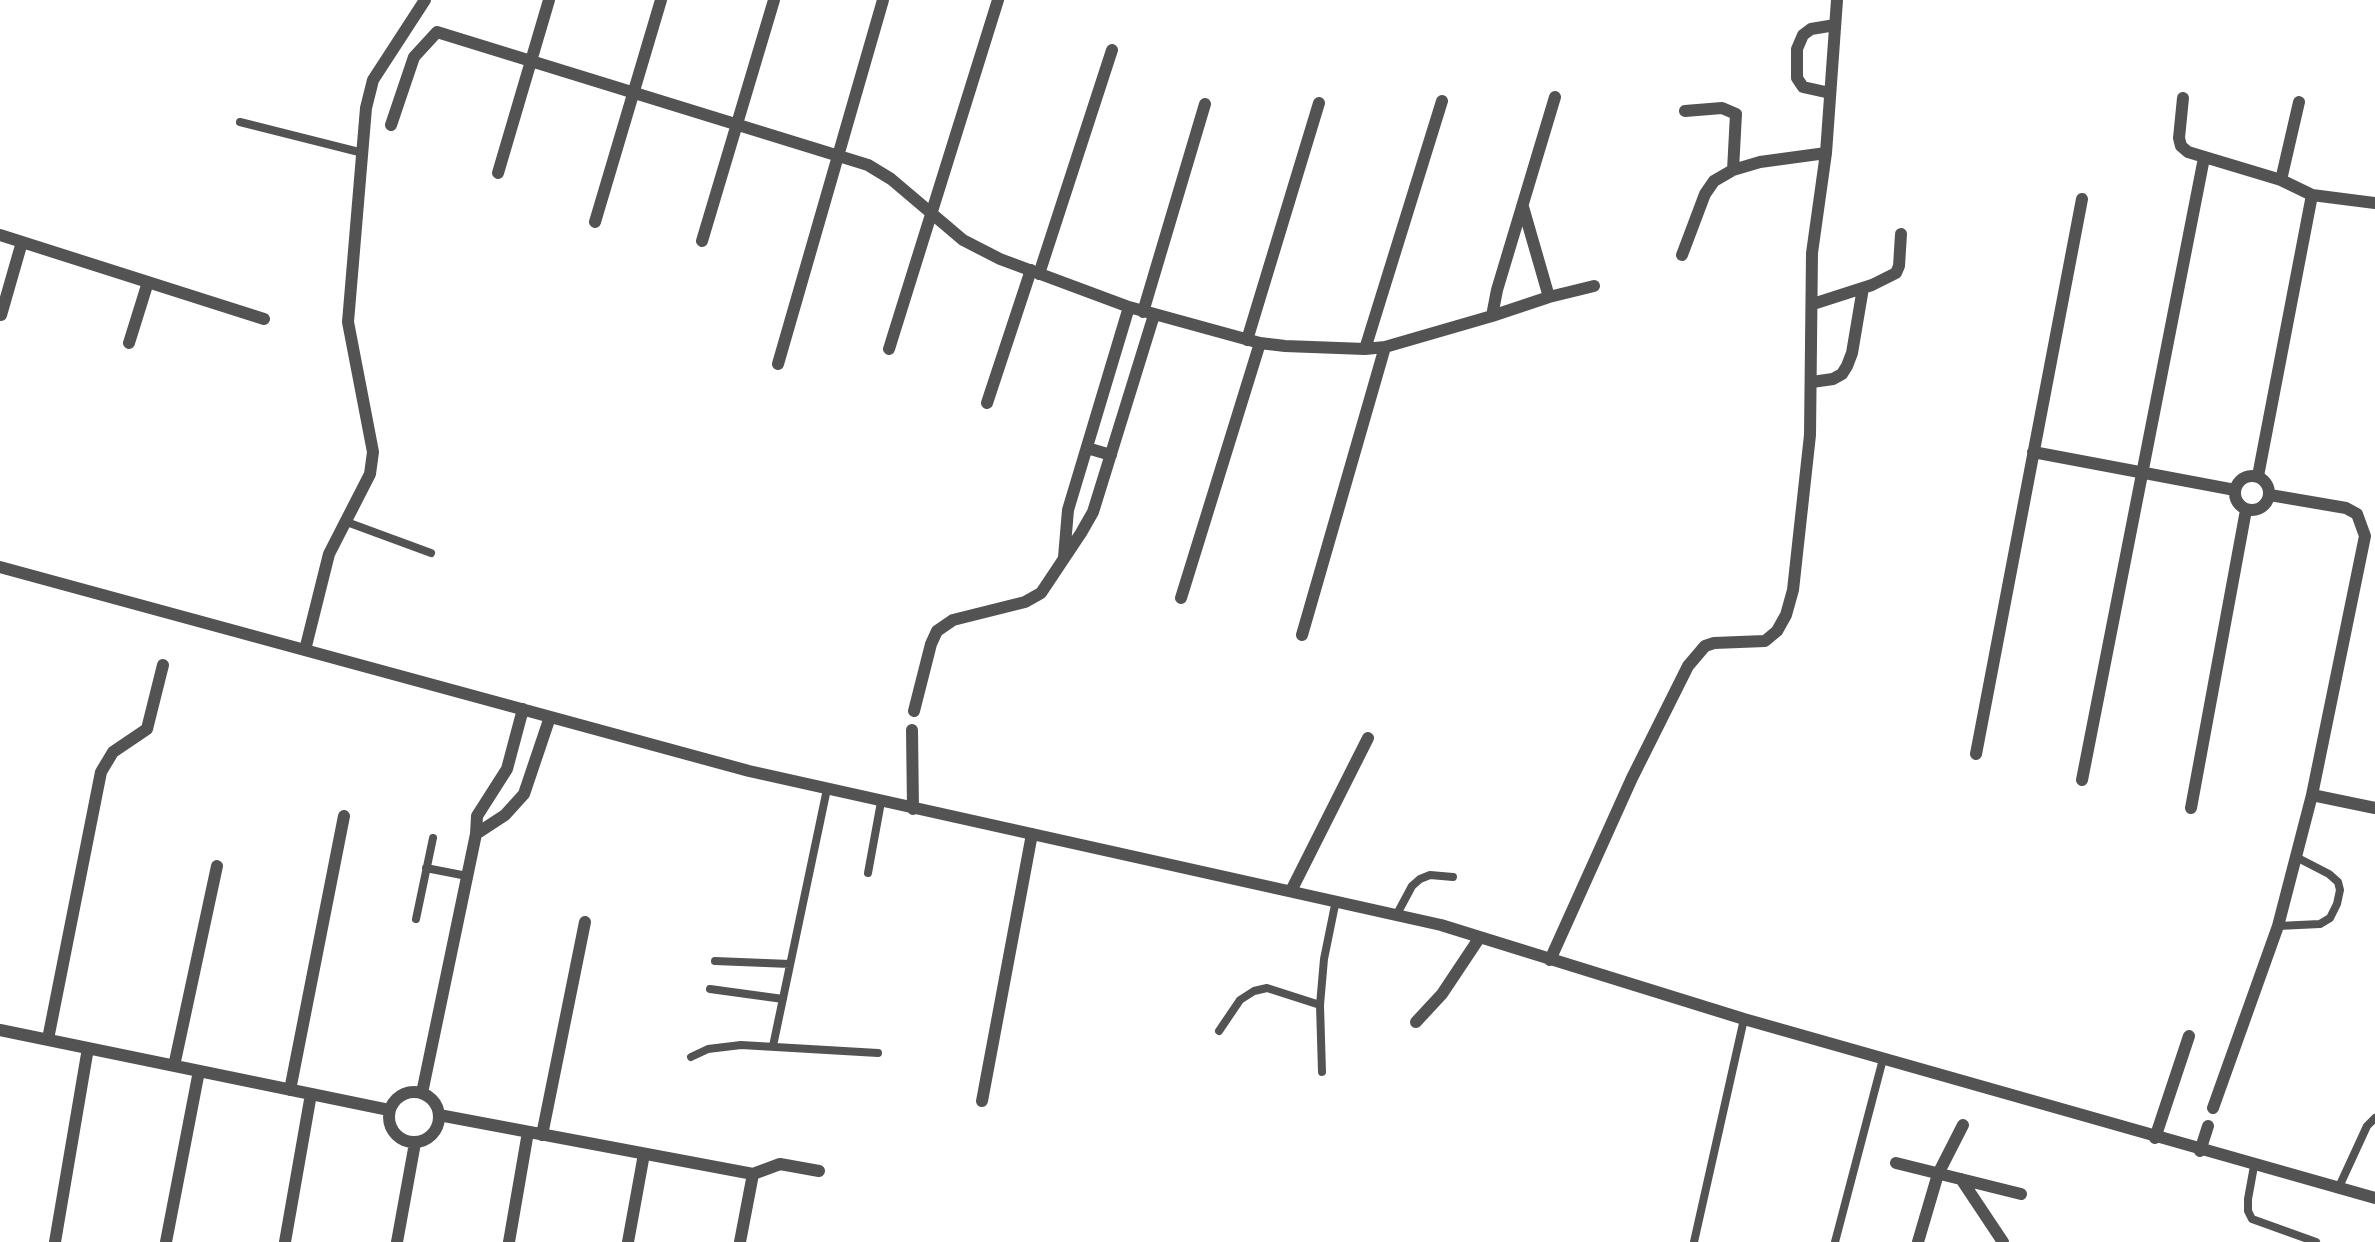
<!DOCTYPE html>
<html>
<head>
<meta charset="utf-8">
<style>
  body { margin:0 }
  canvas { display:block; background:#fff }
</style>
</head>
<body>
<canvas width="2375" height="1242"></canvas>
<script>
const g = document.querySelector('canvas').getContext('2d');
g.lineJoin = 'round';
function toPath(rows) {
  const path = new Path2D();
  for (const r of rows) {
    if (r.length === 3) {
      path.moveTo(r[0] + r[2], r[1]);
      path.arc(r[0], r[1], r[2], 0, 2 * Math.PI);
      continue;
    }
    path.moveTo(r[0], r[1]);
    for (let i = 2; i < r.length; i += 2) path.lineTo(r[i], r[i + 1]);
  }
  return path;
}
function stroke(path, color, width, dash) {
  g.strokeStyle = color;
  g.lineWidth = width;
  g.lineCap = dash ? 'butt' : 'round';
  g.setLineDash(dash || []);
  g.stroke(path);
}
stroke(toPath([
  [240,122,363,153],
  [344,521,431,553],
  [426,868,467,876],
  [868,873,881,802],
  [1397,914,1412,886,1420,879,1430,875,1453,877],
  [416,919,433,838],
  [2278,926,2320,924,2330,918,2337,904,2340,890,2338,882,2329,874,2296,857],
  [715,961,790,964],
  [710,989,783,999],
  [1219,1031,1240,1000,1254,991,1267,988,1320,1005],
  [773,1046,827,789],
  [691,1057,708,1049,741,1045,878,1053],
  [1322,1072,1320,1005,1324,959,1336,900],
  [2254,1166,2248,1199,2248,1211,2252,1219,2316,1242],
  [2338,1189,2367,1126,2375,1118],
  [1694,1242,1744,1019],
  [1835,1242,1883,1059]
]), '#535353', 8);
stroke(toPath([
  [1830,93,1803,87,1797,78,1797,49,1803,35,1811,29,1835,25],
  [2183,98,2179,138,2181,146,2188,152,2281,180,2312,195,2375,203],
  [1685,111,1722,108,1736,114,1733,170],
  [391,125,414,57,437,32,868,165,891,179,963,240,1000,259,1129,307,1260,343,1285,346,1365,349,1385,347,1492,316,1497,290,1555,97],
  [498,173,549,0],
  [2281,180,2299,102],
  [1523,207,1549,297],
  [595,222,661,0],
  [0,235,264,319],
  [702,241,774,0],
  [1682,255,1705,194,1714,181,1733,170,1760,162,1826,153],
  [1039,274,1112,50],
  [1813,304,1872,285,1896,273,1899,266,1901,234],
  [1143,312,1205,104],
  [1,315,22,242],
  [1492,316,1549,297,1594,286],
  [1247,340,1319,103],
  [129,343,148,282],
  [889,349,998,0],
  [1365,349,1442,101],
  [778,364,883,0],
  [1812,382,1833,379,1842,374,1847,366,1852,353,1863,288],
  [987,403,1031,270],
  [1087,448,1111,455],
  [2033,452,2235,490],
  [2252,493,17],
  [2258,476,2312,195],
  [1064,557,1068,510,1129,307],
  [0,567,749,771,1441,925,1744,1019,2375,1198],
  [1181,598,1260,343],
  [1302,635,1385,347],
  [305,650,329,554,370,474,373,452,348,322,366,108,373,80,425,0],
  [523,709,507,769,477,816,476,834,505,815,524,794,550,717],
  [914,711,931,644,937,631,953,620,1025,602,1041,593,1081,533,1093,512,1154,315],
  [912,730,913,809],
  [1976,754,2082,199],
  [2082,780,2204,158],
  [2312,795,2375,808],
  [2191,808,2246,510],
  [1291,891,1368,738],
  [1550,960,1632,778,1688,666,1705,646,1714,643,1765,641,1777,631,1786,615,1793,590,1810,435,1812,253,1826,153,1837,0],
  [1416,1022,1442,994,1480,937],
  [0,1030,389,1110],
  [48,1039,101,772,113,752,147,729,163,665],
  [174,1066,217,866],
  [290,1090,344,816],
  [414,1117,25],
  [422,1093,476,834],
  [982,1101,1032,834],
  [2213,1108,2278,926,2312,795,2365,536,2357,514,2346,508,2270,495],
  [439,1115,753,1174,780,1164,819,1171],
  [542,1135,585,922],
  [2155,1138,2189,1036],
  [2200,1151,2208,1126],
  [1896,1163,2021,1194],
  [1961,1179,2003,1242],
  [55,1242,88,1048],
  [166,1242,199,1071],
  [285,1242,311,1094],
  [397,1242,415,1143],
  [509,1242,528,1132],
  [628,1242,644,1154],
  [740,1242,753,1174],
  [1918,1242,1938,1174,1963,1125]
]), '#535353', 12);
</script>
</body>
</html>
